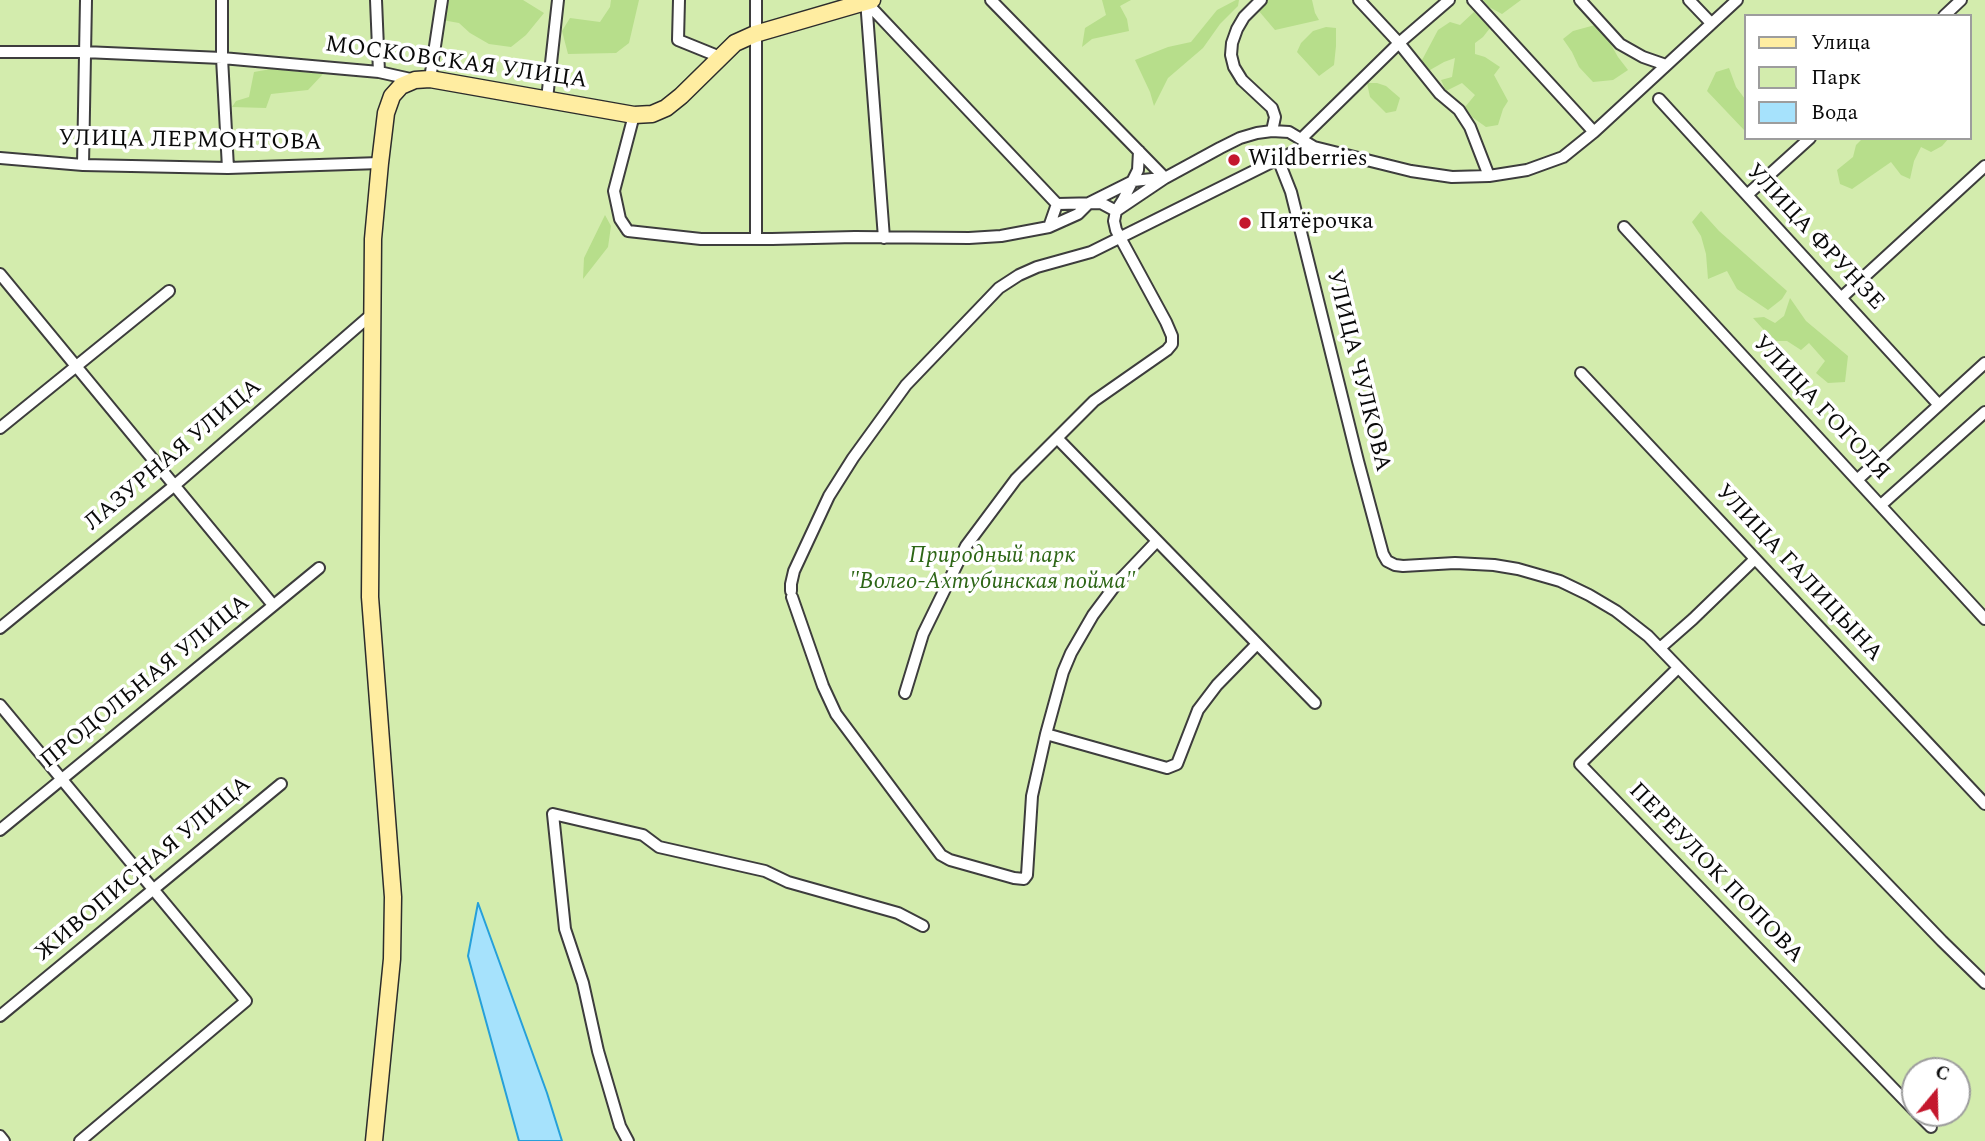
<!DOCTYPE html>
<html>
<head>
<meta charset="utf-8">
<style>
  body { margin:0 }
  #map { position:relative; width:1985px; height:1141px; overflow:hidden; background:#fff8e6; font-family:Spectral,serif }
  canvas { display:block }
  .legend { position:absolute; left:1744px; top:14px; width:228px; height:126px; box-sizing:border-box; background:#fff; border:2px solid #9d9d9d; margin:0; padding:9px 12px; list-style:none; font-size:21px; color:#0a0a0a }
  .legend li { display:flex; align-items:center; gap:14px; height:35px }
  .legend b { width:35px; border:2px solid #9d9d9d }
  .north { position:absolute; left:1901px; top:1057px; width:70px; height:70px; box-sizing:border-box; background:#fff; border:2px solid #9d9d9d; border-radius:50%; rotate:19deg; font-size:19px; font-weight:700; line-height:28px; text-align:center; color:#0a0a0a }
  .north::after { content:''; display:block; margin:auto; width:24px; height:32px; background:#c4172d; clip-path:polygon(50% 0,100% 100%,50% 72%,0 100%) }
</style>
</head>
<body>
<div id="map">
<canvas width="1985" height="1141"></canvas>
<ul class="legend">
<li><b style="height:9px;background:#ffeda1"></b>Улица</li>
<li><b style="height:19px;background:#d3ecad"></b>Парк</li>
<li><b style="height:19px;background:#a6e2fc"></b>Вода</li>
</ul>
<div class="north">С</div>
</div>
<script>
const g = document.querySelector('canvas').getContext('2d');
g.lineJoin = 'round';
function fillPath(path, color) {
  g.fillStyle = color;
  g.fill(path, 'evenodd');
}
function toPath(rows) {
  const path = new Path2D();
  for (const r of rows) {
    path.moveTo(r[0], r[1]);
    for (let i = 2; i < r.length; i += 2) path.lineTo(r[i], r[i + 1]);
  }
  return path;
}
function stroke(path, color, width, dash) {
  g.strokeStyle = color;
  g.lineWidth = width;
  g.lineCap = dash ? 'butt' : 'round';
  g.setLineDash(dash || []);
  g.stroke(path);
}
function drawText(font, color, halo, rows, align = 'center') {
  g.font = font + ' Spectral,serif';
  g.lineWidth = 7;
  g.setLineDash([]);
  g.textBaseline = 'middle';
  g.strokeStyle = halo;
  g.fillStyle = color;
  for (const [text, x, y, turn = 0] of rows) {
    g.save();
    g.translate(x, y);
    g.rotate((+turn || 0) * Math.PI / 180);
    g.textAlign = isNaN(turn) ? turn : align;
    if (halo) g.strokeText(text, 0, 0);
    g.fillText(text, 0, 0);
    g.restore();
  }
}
fillPath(toPath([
  [0,0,1985,0,1985,1141,0,1141],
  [1745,16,1969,16,1969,138,1745,138],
  [1915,1071,1957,1071,1957,1113,1915,1113]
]), '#d3ecad');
fillPath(toPath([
  [449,0,523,0,544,13,526,35,511,47,489,44,470,33,459,23,442,20],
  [611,0,639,0,629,43,616,53,568,54,562,31,570,18,600,22,610,7],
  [1102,0,1131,0,1120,6,1127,19,1129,31,1092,39,1082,47,1085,28,1106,15],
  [1236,0,1239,0,1238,6,1220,24,1203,48,1168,78,1154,106,1150,92,1135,60,1168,47,1191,42,1217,10],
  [1268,0,1312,0,1315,13,1319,20,1275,30,1258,10],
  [1483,0,1521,0,1502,14,1489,7],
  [1474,12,1490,28,1483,37,1475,43,1475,54,1485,57,1500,67,1494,75,1508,101,1503,109,1498,125,1486,127,1472,117,1465,107,1475,95,1462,83,1446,91,1441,80,1452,77,1455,58,1444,62,1423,74,1421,62,1438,30,1450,22,1460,25],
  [1595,25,1606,36,1618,57,1628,70,1613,80,1593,82,1579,67,1572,52,1563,39,1573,31],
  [1326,27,1336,28,1336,46,1334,65,1319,76,1297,52,1301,43,1313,31],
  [1729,68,1736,87,1745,99,1745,131,1707,91,1716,72],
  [271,69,323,74,308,90,271,94,266,108,232,107,236,101,249,97,254,72],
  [1367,83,1377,83,1386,86,1400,98,1396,111,1386,113,1370,97],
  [1863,138,1949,138,1942,146,1931,152,1921,147,1914,161,1910,179,1901,175,1891,162,1852,189,1840,184,1837,170,1853,157,1856,145],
  [1701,211,1719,231,1787,291,1782,299,1768,310,1737,289,1727,271,1708,279,1706,254,1701,236,1692,222],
  [605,215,611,226,608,247,583,279,584,258],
  [1790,298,1806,321,1848,356,1845,382,1828,383,1816,373,1825,361,1809,343,1801,350,1787,341,1768,341,1763,329,1753,318,1764,317,1775,323,1784,316]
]), '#b7de8b');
const water = toPath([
  [478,903,547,1093,562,1141,519,1141,468,956,478,903]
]);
fillPath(water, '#a6e2fc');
stroke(water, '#26a0d9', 2);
const street = toPath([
  [222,0,222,58,228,168],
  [376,0,379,72],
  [679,0,678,40,720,57],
  [756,0,756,239],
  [866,0,884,238],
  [991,0,1165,178],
  [1261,0,1244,17,1237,29,1232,43,1231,55,1234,67,1242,80,1272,108,1275,117,1272,131],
  [1359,0,1399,43,1440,94,1459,110,1470,127,1489,176],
  [1473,0,1594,132],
  [1580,0,1620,44,1643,57,1666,65],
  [1689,0,1711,23],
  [866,2,1057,204],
  [1944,16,1961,0],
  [0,52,84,52,222,58,379,72,415,80],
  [430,79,442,0],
  [547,99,558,0],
  [1659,99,1939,405],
  [634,115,614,191,620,219,628,231,701,239,772,239,855,237,969,238,1001,236,1049,227,1057,204,1101,203,1116,211,1165,178,1220,148,1240,138,1257,133,1272,131,1289,132,1314,147,1411,171,1452,177,1489,176,1527,170,1563,157,1594,132,1737,0],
  [1302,138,1399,43,1449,0],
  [0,158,83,165,228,168,380,163],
  [1278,159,1291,192,1358,461,1383,554,1387,561,1395,565,1403,566,1455,563,1494,565,1518,569,1560,581,1589,595,1616,611,1648,636,1942,941,1985,983],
  [83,165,86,0],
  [1747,195,1810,138],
  [1049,227,1078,214,1089,203,1133,181,1162,178],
  [1624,227,1985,619],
  [0,274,273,605],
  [1841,298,1985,166],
  [1581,373,1985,804],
  [0,428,169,291],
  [1057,438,1315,703],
  [1857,480,1985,363],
  [1881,505,1985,412],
  [791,591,791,584,794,571,829,496,853,458,906,385,999,288,1019,275,1037,267,1091,252,1278,159,1299,150,1314,147],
  [792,597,823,686,836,714,941,855,950,860,1014,878,1024,879,1027,875,1032,796,1046,734,1063,672,1071,653,1093,615,1117,583,1157,541],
  [0,628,175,485,372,314],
  [1660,648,1693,619,1755,559],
  [1678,668,1580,764,1915,1111],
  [905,693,923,634,966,546,1016,479,1094,401,1167,350,1172,344,1172,336,1166,322,1116,230,1114,221,1116,211,1123,200,1138,170,1139,151],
  [0,705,246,1001,80,1141],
  [1046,734,1167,768,1177,764,1198,710,1217,685,1257,644],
  [0,830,319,568],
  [0,1016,281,784],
  [1917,1113,1931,1127],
  [0,1136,4,1141],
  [628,1141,620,1126,598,1051,583,983,565,929,553,814,643,835,659,847,765,871,788,882,898,913,923,926]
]);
const secondary = toPath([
  [374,1141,392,959,393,897,370,597,373,239,380,163,386,113,392,96,401,86,415,80,430,79,634,115,652,114,666,108,681,96,735,43,755,34,872,0]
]);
stroke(street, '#3d3d3d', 14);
stroke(secondary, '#2c2c2c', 19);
stroke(street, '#fff', 10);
stroke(secondary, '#ffeda1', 16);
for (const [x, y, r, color] of [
  [1234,160,7,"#c4172d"],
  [1245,223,7,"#c4172d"]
]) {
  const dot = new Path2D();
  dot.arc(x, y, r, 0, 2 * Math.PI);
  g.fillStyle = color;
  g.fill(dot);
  stroke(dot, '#fff', 2.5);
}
drawText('23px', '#0a0a0a', '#fff', [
  ["МОСКОВСКАЯ УЛИЦА",456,64,8],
  ["УЛИЦА ЛЕРМОНТОВА",190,142,1],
  ["УЛИЦА ФРУНЗЕ",1814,238,47],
  ["УЛИЦА ЧУЛКОВА",1357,371,76],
  ["УЛИЦА ГОГОЛЯ",1820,409,47],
  ["ЛАЗУРНАЯ УЛИЦА",174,456,-40],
  ["УЛИЦА ГАЛИЦЫНА",1798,574,47],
  ["ПРОДОЛЬНАЯ УЛИЦА",146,683,-39],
  ["ЖИВОПИСНАЯ УЛИЦА",144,870,-40],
  ["ПЕРЕУЛОК ПОПОВА",1715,874,46]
]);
drawText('23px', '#0a0a0a', '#fff', [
  ["Wildberries",1248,160],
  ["Пятёрочка",1259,223]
], 'left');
drawText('italic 23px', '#2d6616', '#fff', [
  ["Природный парк",992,557],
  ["\"Волго-Ахтубинская пойма\"",992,583]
]);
</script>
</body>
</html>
